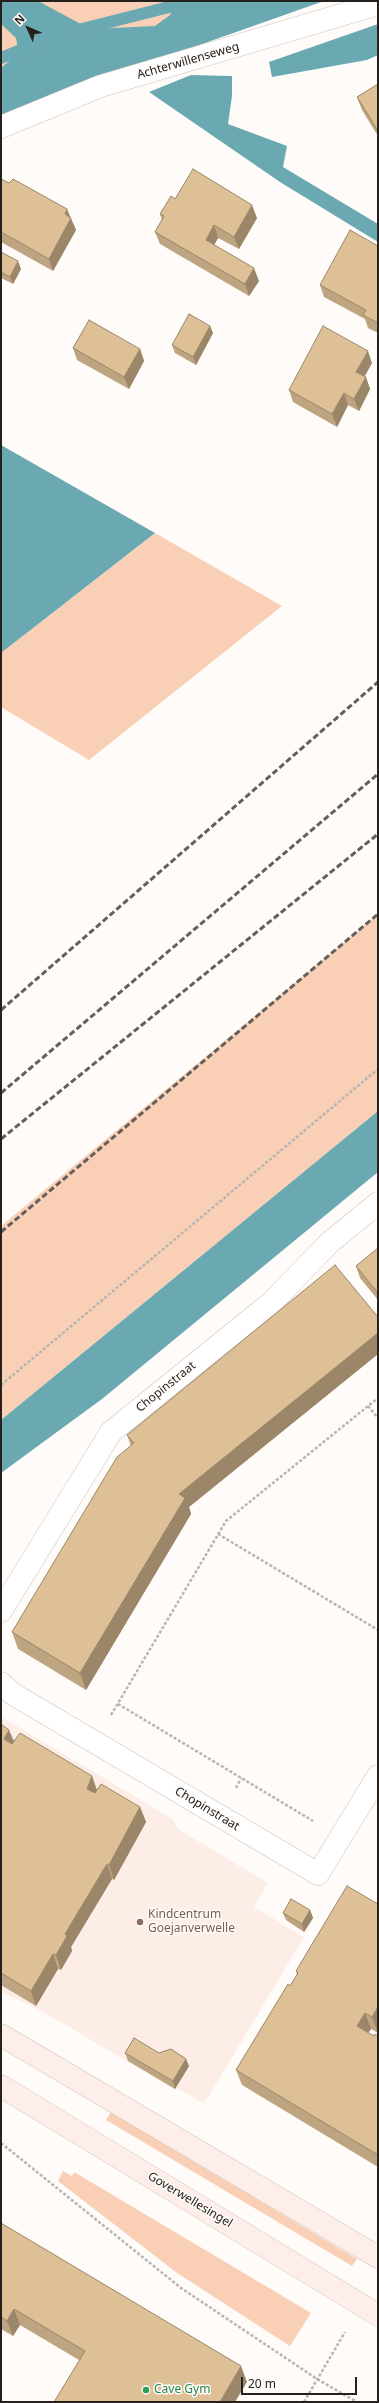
<!DOCTYPE html>
<html>
<head>
<meta charset="utf-8">
<style>
  body { margin:0 }
  #map { position:relative; width:379px; height:2403px; overflow:hidden; background:#fefbf9; font-family:"Noto Sans",sans-serif }
  canvas { display:block }
  .frame { position:absolute; inset:0; border:2px solid #26211d; pointer-events:none }
  .north { position:absolute; left:8px; top:8px; width:40px; height:40px; -webkit-text-stroke:3px #fefbf9; paint-order:stroke; rotate:315deg; font-size:11px; font-weight:700; line-height:16px; text-align:center; color:#26211d }
  .north::after { content:''; display:block; margin:auto; width:14px; height:18px; background:#26211d; clip-path:polygon(50% 0,100% 100%,50% 72%,0 100%) }
  .scale { position:absolute; left:241px; top:2377px; width:116px; height:18px; box-sizing:border-box; border:2px solid #26211d; border-top:0; padding-left:5px; font-size:12px; line-height:14px; white-space:nowrap; color:#26211d; -webkit-text-stroke:3px #fefbf9; paint-order:stroke }
</style>
</head>
<body>
<div id="map">
<canvas width="379" height="2403"></canvas>
<div class="frame"></div>
<div class="north">N</div>
<div class="scale">20 m</div>
</div>
<script>
const g = document.querySelector('canvas').getContext('2d');
g.lineJoin = 'round';
function fillPath(path, color) {
  g.fillStyle = color;
  g.fill(path, 'evenodd');
}
function toPath(rows) {
  const path = new Path2D();
  for (const r of rows) {
    path.moveTo(r[0], r[1]);
    for (let i = 2; i < r.length; i += 2) path.lineTo(r[i], r[i + 1]);
  }
  return path;
}
function stroke(path, color, width, dash) {
  g.strokeStyle = color;
  g.lineWidth = width;
  g.lineCap = dash ? 'butt' : 'round';
  g.setLineDash(dash || []);
  g.stroke(path);
}
function drawText(font, color, halo, rows, align = 'center') {
  g.font = font + ' "Noto Sans",sans-serif';
  g.lineWidth = 3;
  g.setLineDash([]);
  g.textBaseline = 'middle';
  g.strokeStyle = halo;
  g.fillStyle = color;
  for (const [text, x, y, turn = 0] of rows) {
    g.save();
    g.translate(x, y);
    g.rotate((+turn || 0) * Math.PI / 180);
    g.textAlign = isNaN(turn) ? turn : align;
    if (halo) g.strokeText(text, 0, 0);
    g.fillText(text, 0, 0);
    g.restore();
  }
}
fillPath(toPath([
  [1,1717,173,1819,178,1829,268,1883,254,1907,304,1937,204,2104,178,2088,176,2090,38,2009,1,1992]
]), '#fceee6');
fillPath(toPath([
  [1,1,253,1,1,99],
  [155,533,282,606,89,760,1,707,1,653],
  [378,914,378,1111,1,1420,1,1226],
  [111,2112,357,2259,352,2266,106,2120],
  [63,2171,72,2176,74,2172,311,2313,290,2346,177,2273,58,2181]
]), '#f9d0b6');
fillPath(toPath([
  [1,1,38,1,90,29,155,26,170,15,174,7,171,1,324,1,1,115,1,68,19,53,16,38,1,24],
  [378,24,378,55,367,60,272,77,269,62],
  [191,75,232,76,232,96,228,124,287,146,283,167,378,224,378,242,280,182,149,92],
  [1,445,155,533,1,653],
  [378,1111,378,1172,102,1399,1,1473,1,1420]
]), '#6ba9b2');
stroke(toPath([
  [74,31,193,1],
  [1,58,33,45]
]), '#6ba9b2', 12);
const minor = toPath([
  [1,127,101,86,378,4],
  [1,1611,111,1432,272,1302,329,1243,378,1203],
  [1,1683,13,1694,318,1874,378,1776]
]);
const secondary = toPath([
  [1,2035,378,2257],
  [1,2086,378,2315]
]);
stroke(minor, '#cfc1b8', 23);
stroke(secondary, '#cfc1b8', 23);
stroke(toPath([
  [1,1385,378,1069],
  [368,1406,378,1418],
  [218,1534,378,1630],
  [118,1704,313,1821],
  [111,1715,226,1521,378,1398],
  [236,1788,241,1778],
  [1,2143,181,2288,317,2379,357,2402],
  [304,2402,345,2332]
]), '#b8b4b2', 2.5, [3, 2]);
stroke(minor, '#fff', 22);
stroke(secondary, '#feeeea', 22);
stroke(toPath([
  [1,1010,378,682],
  [1,1093,378,774],
  [1,1139,378,834],
  [1,1232,378,914]
]), '#645f5c', 3, [6, 3]);
fillPath(toPath([
  [378,84,378,136,362,110,357,97],
  [1,179,70,217,76,230,53,271,1,242],
  [175,199,257,218,239,249,218,238,214,245,259,281,249,296,160,244,155,232,162,220,160,214],
  [378,246,378,333,368,328,365,319,324,297,320,285],
  [1,252,21,269,13,284,1,278],
  [210,326,213,333,196,365,175,353,172,345],
  [73,348,140,349,144,361,129,389,77,360],
  [372,363,365,376,370,389,359,411,348,405,337,427,293,402,289,390],
  [378,1248,378,1300,360,1278,356,1266],
  [378,1317,378,1354,189,1507,191,1514,86,1690,18,1649,12,1632,131,1446,127,1435],
  [1,1724,14,1741,92,1776,97,1790,140,1807,146,1822,114,1880,112,1879,71,1947,72,1951,61,1970,58,1969,36,2006,1,1985],
  [378,1904,378,2033,371,2029,368,2033,374,2036,378,2036,378,2167,242,2085,236,2070,290,1986,297,1975,296,1971],
  [310,1910,313,1918,304,1932,286,1920,283,1913],
  [125,2053,159,2053,189,2066,175,2089,128,2061],
  [1,2223,247,2382,79,2360,20,2325,13,2336,1,2329]
]), '#bea581');
fillPath(toPath([
  [252,205,257,218,239,249,234,237],
  [67,209,76,230,53,271,49,259,65,214],
  [214,225,218,238,210,253,206,240],
  [18,261,21,269,13,284,10,277],
  [254,268,259,281,249,296,245,284],
  [210,326,213,333,196,365,193,357],
  [140,349,144,361,129,389,124,377],
  [368,351,372,363,360,384,356,372],
  [366,377,370,389,359,411,354,399],
  [344,393,348,405,337,427,332,414],
  [378,1333,378,1354,189,1507,191,1514,86,1690,80,1673,179,1494],
  [9,1730,15,1744,9,1754,4,1739],
  [92,1776,97,1791,92,1803,87,1789],
  [140,1807,146,1822,114,1880,109,1865],
  [107,1864,112,1879,71,1947,72,1951,61,1970,56,1955,65,1934],
  [310,1910,313,1918,304,1932,302,1924],
  [53,1954,58,1969,36,2006,31,1991],
  [378,2007,378,2033,372,2017],
  [365,2013,371,2029,362,2042,357,2026],
  [186,2059,189,2066,175,2089,173,2081],
  [14,2309,20,2325,13,2336,7,2321],
  [241,2366,247,2382,235,2402,220,2402]
]), '#9b8669');
const building = toPath([
  [378,84,378,131,357,97,378,84],
  [193,169,252,205,234,237,214,225,206,240,254,268,245,284,155,232,164,216,160,214,171,196,175,199,193,169],
  [1,179,9,183,13,179,67,209,65,214,71,218,49,259,1,232,1,179],
  [350,230,378,246,378,323,363,315,366,310,320,285,350,230],
  [1,252,18,261,10,277,1,272,1,252],
  [189,314,210,326,193,357,172,345,189,314],
  [89,320,140,349,124,377,73,348,89,320],
  [323,326,368,351,356,372,366,377,354,399,344,393,332,414,289,390,323,326],
  [378,1248,378,1293,356,1266,378,1248],
  [335,1265,378,1317,378,1333,179,1494,185,1498,80,1673,12,1632,117,1457,134,1443,127,1435,335,1265],
  [1,1724,9,1730,4,1739,12,1744,20,1733,92,1776,87,1789,95,1793,101,1784,140,1807,109,1865,107,1864,65,1934,67,1936,56,1955,53,1954,31,1991,1,1973,1,1724],
  [347,1886,378,1904,378,2007,372,2017,365,2013,357,2026,374,2036,375,2034,378,2036,378,2155,236,2070,288,1984,290,1986,298,1973,296,1971,347,1886],
  [291,1899,310,1910,302,1924,283,1913,291,1899],
  [134,2038,159,2053,171,2049,186,2059,173,2081,125,2053,134,2038],
  [1,2223,241,2366,220,2402,54,2402,85,2351,14,2309,7,2321,1,2317,1,2223]
]);
fillPath(building, '#ddc096');
stroke(building, '#9b8669', 1);
for (const [x, y, r, color] of [
  [140,1922,4,"#8d6e63"],
  [146,2390,4,"#2e9e5b"]
]) {
  const dot = new Path2D();
  dot.arc(x, y, r, 0, 2 * Math.PI);
  g.fillStyle = color;
  g.fill(dot);
  stroke(dot, '#fefbf9', 1.5);
}
drawText('12px', '#26211d', '#fefbf9', [
  ["Achterwillenseweg",188,61,-16],
  ["Chopinstraat",166,1387,-39],
  ["Chopinstraat",207,1809,31],
  ["Goverwellesingel",190,2200,31]
]);
drawText('12px', '#785e54', '#fefbf9', [
  ["Kindcentrum",148,1915],
  ["Goejanverwelle",148,1929]
], 'left');
drawText('12px', '#27864d', '#fefbf9', [
  ["Cave Gym",154,2390]
], 'left');
</script>
</body>
</html>
